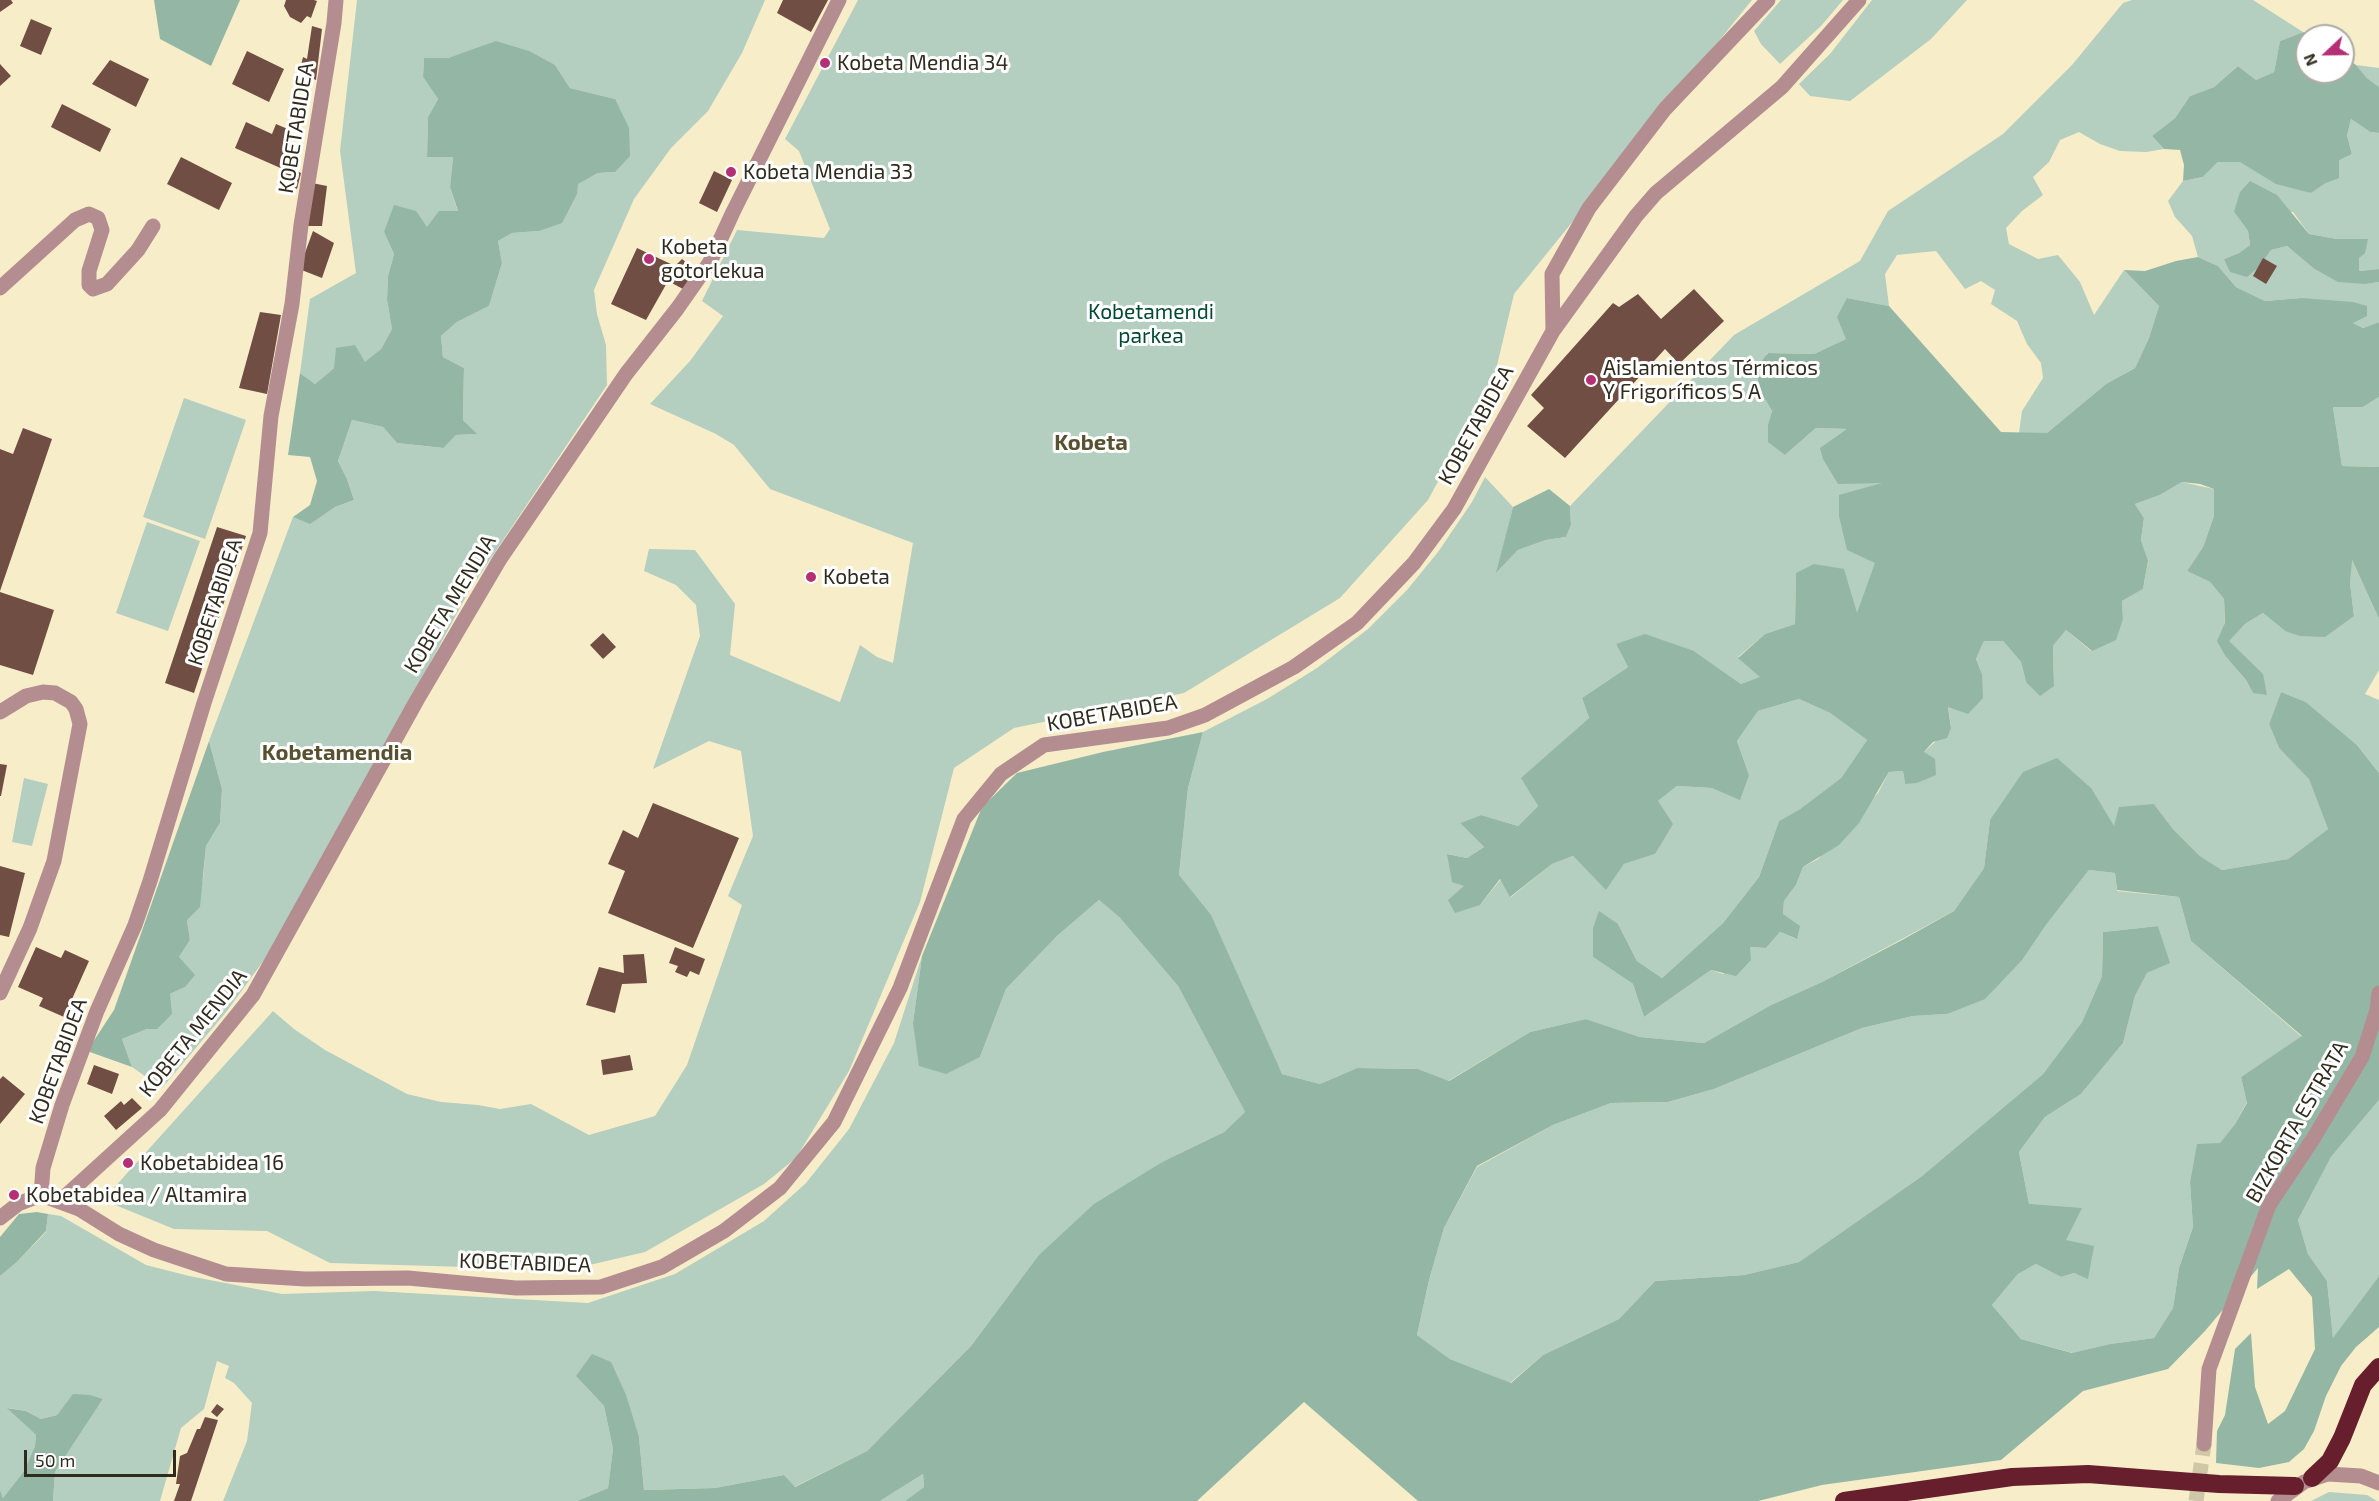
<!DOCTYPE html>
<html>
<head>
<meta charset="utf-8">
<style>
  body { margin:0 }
  #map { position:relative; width:2379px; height:1501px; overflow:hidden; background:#f7eec9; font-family:"Exo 2",sans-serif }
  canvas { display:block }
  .north { position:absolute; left:2295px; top:24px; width:60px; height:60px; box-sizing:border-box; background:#fff; border:2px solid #acaba5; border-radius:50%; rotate:248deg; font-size:16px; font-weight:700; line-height:24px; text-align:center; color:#2f2c1e }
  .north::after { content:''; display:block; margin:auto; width:21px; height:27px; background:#b42f73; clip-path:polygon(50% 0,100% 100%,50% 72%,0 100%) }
  .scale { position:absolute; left:24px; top:1450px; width:152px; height:27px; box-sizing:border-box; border:3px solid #2f2c1e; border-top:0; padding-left:8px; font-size:18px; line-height:21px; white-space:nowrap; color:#2f2c1e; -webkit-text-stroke:4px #fff; paint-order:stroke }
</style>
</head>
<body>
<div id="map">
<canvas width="2379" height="1501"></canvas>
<div class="north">N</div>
<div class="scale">50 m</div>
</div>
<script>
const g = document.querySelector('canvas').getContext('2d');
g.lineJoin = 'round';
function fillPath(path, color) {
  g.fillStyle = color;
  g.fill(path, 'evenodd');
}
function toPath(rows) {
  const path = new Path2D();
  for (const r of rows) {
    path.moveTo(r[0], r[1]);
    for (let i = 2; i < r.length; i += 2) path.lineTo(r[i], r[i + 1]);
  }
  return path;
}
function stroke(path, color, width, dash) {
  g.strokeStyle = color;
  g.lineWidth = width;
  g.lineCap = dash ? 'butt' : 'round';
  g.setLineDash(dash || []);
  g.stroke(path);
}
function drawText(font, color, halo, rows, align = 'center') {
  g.font = font + ' "Exo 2",sans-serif';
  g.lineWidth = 6;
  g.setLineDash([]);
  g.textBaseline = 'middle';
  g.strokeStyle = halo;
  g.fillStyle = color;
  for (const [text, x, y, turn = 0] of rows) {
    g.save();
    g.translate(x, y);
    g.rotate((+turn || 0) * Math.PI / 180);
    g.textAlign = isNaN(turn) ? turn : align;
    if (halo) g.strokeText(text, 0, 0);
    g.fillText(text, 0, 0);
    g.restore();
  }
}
fillPath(toPath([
  [357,0,765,0,742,53,708,111,671,148,634,199,594,290,597,314,606,345,607,385,469,591,308,889,264,960,227,1011,162,1088,132,1067,122,1039,147,1029,170,994,185,987,179,957,190,940,187,920,203,880,206,846,220,823,222,789,209,741,293,517,310,523,335,507,354,500,347,479,338,461,352,420,383,427,397,443,442,448,456,435,476,434,463,420,464,368,443,357,441,336,457,322,489,306,502,263,498,241,512,233,539,231,577,184,598,173,615,172,615,99,570,88,555,65,470,51,448,58,424,58,423,77,438,99,428,117,427,157,453,157,450,187,458,212,427,227,384,232,394,254,388,276,387,300,392,329,381,349,365,363,334,368,315,384,300,373,310,299,356,273,340,151],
  [858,0,1752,0,1514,294,1494,378,1428,500,1340,598,1184,693,1014,728,954,768,920,902,849,1071,796,1158,764,1184,645,1252,568,1270,330,1263,267,1231,174,1229,103,1200,273,1011,294,1029,325,1050,407,1094,441,1102,478,1105,500,1109,531,1104,589,1135,655,1116,687,1065,742,905,728,896,753,836,741,751,709,741,653,769,700,636,696,605,676,585,644,571,649,549,695,550,735,604,730,655,840,702,860,645,877,657,893,663,913,543,770,489,734,445,716,434,650,404,690,361,723,316,702,301,737,230,824,238,830,229,799,151,785,139],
  [1781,0,1843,0,1821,26,1780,64,1761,44,1754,31],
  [1872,0,1967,0,1931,39,1850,101,1810,96,1799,84,1830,54],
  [2132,0,2253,0,2303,32,2280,41,2274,72,2256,80,2238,66,2214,87,2190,96,2175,118,2152,136,2164,149,2146,152,2120,151,2100,144,2079,132,2060,140,2049,162,2033,177,2043,195,2022,211,2006,228,2009,244,2038,259,2058,255,2080,282,2094,315,2124,270,2159,306,2149,338,2135,368,2106,384,2047,433,2019,433,2022,411,2043,378,2041,363,2027,344,2017,321,1991,304,1995,290,1981,281,1965,289,1936,251,1897,255,1885,274,1889,306,1847,298,1846,339,1814,354,1767,353,1760,391,1772,411,1768,424,1785,455,1816,428,1849,429,1886,483,1876,563,1857,615,1796,573,1795,624,1765,634,1738,657,1761,677,1741,684,1694,651,1616,644,1628,667,1582,698,1589,718,1522,778,1538,806,1518,826,1481,815,1460,823,1484,847,1467,858,1448,854,1464,886,1480,905,1501,879,1511,897,1552,864,1573,856,1606,889,1624,864,1655,854,1658,801,1677,786,1712,788,1749,775,1737,741,1758,711,1799,699,1830,713,1867,740,1841,778,1800,809,1779,821,1759,877,1723,923,1662,978,1637,961,1618,924,1593,957,1633,984,1644,1017,1711,970,1723,974,1750,947,1766,948,1780,932,1796,939,1783,914,1784,901,1796,885,1803,867,1818,859,1878,793,1889,772,1903,771,1905,784,1923,753,1951,727,1948,706,1982,674,1976,659,1984,641,2003,641,2021,662,2026,682,2054,686,2053,646,2066,630,2091,651,2123,619,2122,601,2143,589,2148,562,2141,540,2144,518,2135,504,2160,495,2182,482,2214,489,2214,516,2203,547,2187,571,2210,582,2224,599,2226,657,2246,680,2253,693,2244,658,2228,641,2245,624,2263,613,2285,631,2354,616,2350,583,2351,558,2379,619,2379,670,2365,694,2379,700,2379,773,2357,745,2306,702,2281,692,2269,724,2279,748,2309,778,2328,829,2288,859,2222,870,2200,856,2173,829,2154,804,2114,827,2092,789,1990,820,1984,868,1954,911,1822,982,1771,1005,1704,1043,1640,1037,1586,1019,1530,1032,1448,1081,1418,1069,1357,1068,1320,1084,1282,1074,1179,875,1188,788,1203,732,1267,699,1317,668,1368,629,1407,590,1438,552,1472,502,1485,477,1513,507,1497,572,1518,550,1546,540,1566,537,1571,525,1570,506,1734,335,1860,261,1888,211,2003,134,2072,65,2123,3],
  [2356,65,2379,68,2379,87,2367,78],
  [2351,119,2370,132,2379,133,2379,269,2359,271,2359,258,2368,239,2337,239,2309,234,2293,212,2234,212,2248,231,2250,245,2239,253,2224,259,2260,266,2271,250,2287,246,2313,268,2366,284,2379,282,2379,322,2363,328,2301,298,2265,301,2236,287,2218,266,2198,257,2192,236,2175,217,2168,201,2183,181,2203,177,2218,162,2240,162,2311,193,2326,183,2339,159,2352,154,2347,136],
  [2379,397,2379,467,2342,466,2333,407,2363,407],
  [184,398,246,420,205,539,143,517],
  [147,522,200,541,168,631,116,613],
  [24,778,48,784,32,846,12,842],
  [2089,870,2115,873,2117,891,2179,897,2191,941,2302,1037,2241,1077,2247,1102,2235,1124,2190,1183,2193,1227,2179,1268,2173,1308,2154,1338,2110,1344,2073,1353,2021,1339,1992,1305,2018,1274,2036,1264,2061,1277,2074,1273,2088,1278,2066,1241,2029,1204,2019,1152,2045,1117,2081,1094,2123,1043,2135,996,2147,973,2169,963,2158,926,2103,932,2102,976,2082,1022,2043,1074,1922,1176,1799,1262,1744,1275,1655,1281,1619,1319,1543,1355,1510,1383,1450,1359,1417,1335,1429,1280,1444,1228,1477,1167,1553,1125,1611,1103,1668,1102,1714,1089,1862,1028,1913,1016,1947,1014,2023,959,2046,925],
  [1099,900,1120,918,1178,986,1245,1112,1224,1132,1164,1161,1038,1256,971,1346,867,1451,794,1487,784,1475,715,1488,644,1490,639,1437,576,1376,604,1406,613,1449,608,1488,577,1501,223,1501,247,1441,252,1403,234,1383,225,1378,229,1366,217,1361,204,1409,181,1428,160,1501,53,1501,55,1472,103,1399,73,1395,57,1415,41,1419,26,1411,8,1408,36,1435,35,1446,24,1471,3,1498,0,1490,0,1276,17,1262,46,1232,48,1214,61,1216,146,1265,189,1276,282,1294,374,1291,588,1303,675,1274,764,1221,806,1183,849,1129,894,1043,922,956,913,1023,980,1057,1006,989,1057,936],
  [2379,1100,2379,1276,2333,1339,2327,1281,2308,1254,2298,1220,2331,1157],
  [923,1474,924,1487,905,1501,880,1501],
  [2329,1492,2367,1495,2377,1501,2311,1501]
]), '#b4cec0');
fillPath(toPath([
  [154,0,240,0,211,66,160,39],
  [2303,32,2310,36,2307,36,2307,72,2343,72,2343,56,2356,65,2367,78,2379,87,2379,133,2370,132,2351,119,2347,136,2352,154,2339,160,2339,178,2326,183,2311,193,2276,184,2240,162,2218,162,2203,177,2183,181,2184,165,2180,150,2164,149,2152,136,2175,118,2190,96,2214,87,2238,66,2256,80,2274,72,2280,41],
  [496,41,529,51,555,65,570,88,615,99,629,128,630,156,615,172,598,173,578,184,577,194,562,223,539,231,512,233,498,241,502,263,489,306,457,322,441,336,443,357,464,368,463,420,477,434,456,435,443,448,397,443,383,427,352,420,338,461,347,479,354,500,335,507,310,524,293,517,310,505,317,481,310,457,288,455,300,373,315,384,334,368,336,348,355,345,365,362,381,349,392,329,387,300,388,276,394,254,384,232,394,205,416,211,427,227,439,211,458,211,450,187,453,157,427,157,428,117,438,99,423,77,424,58,448,58],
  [2250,181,2277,195,2309,234,2337,239,2368,239,2365,253,2359,258,2359,271,2379,269,2379,282,2366,284,2338,282,2313,268,2287,246,2271,250,2260,266,2247,277,2230,272,2224,259,2239,253,2250,245,2248,231,2234,212,2240,192],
  [2198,257,2218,266,2236,287,2265,301,2301,298,2353,302,2367,306,2367,316,2353,323,2363,328,2379,322,2379,397,2363,407,2333,407,2342,466,2379,467,2379,619,2352,560,2350,583,2354,616,2325,637,2300,636,2285,631,2263,613,2245,624,2229,641,2263,674,2267,695,2253,693,2246,680,2226,657,2217,641,2225,623,2224,599,2210,582,2187,571,2203,547,2214,516,2214,489,2200,484,2182,482,2160,495,2135,504,2144,518,2141,540,2148,561,2143,589,2122,601,2123,619,2116,640,2092,651,2066,630,2053,646,2054,686,2040,696,2026,682,2021,662,2003,641,1984,641,1976,659,1982,674,1983,698,1968,714,1948,707,1951,728,1947,738,1933,742,1924,752,1935,759,1936,775,1917,783,1905,784,1903,771,1889,772,1859,823,1839,845,1803,867,1796,885,1784,901,1783,914,1800,926,1797,939,1780,932,1766,948,1750,947,1751,960,1736,976,1711,970,1644,1017,1633,984,1593,957,1593,928,1599,911,1618,924,1637,961,1662,978,1723,923,1759,877,1779,821,1800,809,1841,778,1867,740,1830,713,1799,699,1758,711,1737,741,1749,775,1740,800,1712,788,1677,786,1658,801,1673,824,1655,854,1624,864,1606,890,1573,856,1552,864,1510,897,1500,879,1480,905,1455,913,1448,900,1464,886,1452,882,1447,854,1467,858,1484,847,1460,823,1481,815,1518,826,1538,806,1521,778,1589,718,1582,698,1628,667,1616,644,1645,634,1694,651,1741,684,1760,677,1738,658,1765,634,1795,624,1796,573,1814,564,1844,569,1857,613,1875,563,1847,550,1839,516,1839,495,1882,483,1838,484,1823,459,1820,448,1847,429,1816,428,1785,455,1768,442,1768,424,1772,411,1760,391,1756,368,1768,353,1814,354,1846,339,1837,317,1847,298,1889,306,2001,432,2047,433,2106,384,2135,368,2149,338,2159,306,2124,270,2145,271,2176,261],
  [1549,489,1570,506,1571,525,1566,537,1546,540,1518,550,1496,573,1513,507],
  [2281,692,2306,702,2357,745,2379,773,2379,1100,2331,1157,2298,1220,2308,1254,2327,1281,2333,1338,2379,1276,2379,1327,2356,1347,2341,1366,2326,1396,2314,1431,2304,1449,2289,1462,2259,1468,2216,1463,2217,1431,2225,1415,2235,1349,2251,1333,2255,1387,2268,1424,2285,1411,2315,1349,2312,1297,2289,1269,2257,1289,2258,1268,2205,1331,2168,1369,2083,1391,2001,1460,1822,1485,1758,1501,1418,1501,1304,1402,1197,1501,905,1501,924,1487,923,1474,880,1501,577,1501,608,1488,613,1449,604,1406,576,1376,592,1354,611,1362,626,1395,639,1437,644,1490,715,1488,784,1475,795,1487,867,1451,971,1346,1038,1256,1094,1204,1164,1161,1224,1132,1245,1112,1178,986,1120,918,1099,900,1057,936,1006,989,980,1057,946,1074,919,1066,913,1023,922,956,982,807,1017,773,1103,752,1203,732,1188,788,1179,875,1211,915,1282,1074,1320,1084,1357,1068,1418,1069,1449,1081,1530,1032,1586,1019,1640,1037,1704,1043,1771,1005,1822,982,1902,940,1954,911,1984,868,1990,820,2023,772,2057,758,2092,789,2114,826,2119,807,2154,804,2173,829,2200,856,2222,870,2288,859,2328,829,2309,779,2279,748,2269,724],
  [2089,870,2115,873,2117,890,2179,897,2191,941,2302,1036,2241,1077,2247,1103,2235,1124,2220,1143,2197,1144,2190,1183,2193,1227,2179,1268,2173,1308,2154,1338,2110,1344,2072,1353,2021,1339,1992,1305,2018,1274,2036,1264,2061,1277,2074,1273,2088,1279,2094,1246,2066,1240,2082,1208,2029,1204,2019,1152,2045,1117,2081,1094,2123,1043,2135,996,2147,973,2170,963,2158,926,2103,932,2102,976,2082,1022,2043,1074,1922,1176,1799,1262,1744,1275,1655,1281,1619,1319,1543,1355,1511,1383,1450,1359,1417,1335,1429,1280,1444,1228,1477,1166,1553,1125,1611,1103,1668,1102,1714,1089,1862,1028,1913,1016,1947,1014,1985,999,2023,959,2046,925],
  [209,741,222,789,220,823,206,846,200,907,187,920,190,940,179,957,195,975,185,987,170,994,172,1014,157,1029,147,1029,122,1039,132,1067,87,1051,114,1010],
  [37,1212,48,1214,46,1231,17,1262,0,1276,0,1237,19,1214],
  [73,1394,90,1395,103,1399,55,1472,53,1501,0,1501,0,1490,3,1498,24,1471,35,1446,36,1435,7,1408,26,1411,41,1419,57,1415]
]), '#94b7a5');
fillPath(toPath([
  [0,0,11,0,13,3,0,12],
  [286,0,314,0,317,1,311,18,307,16,301,23,290,17,284,6],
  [783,0,828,0,811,32,777,13],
  [31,19,52,28,41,55,20,46],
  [312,26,322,29,316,80,299,73,303,57,307,59],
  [247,51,284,69,269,102,232,84],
  [110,60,149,79,136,107,92,84],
  [0,64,11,76,0,86],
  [62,104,111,129,100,152,51,127],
  [246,122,272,134,276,124,290,130,286,141,296,146,287,166,301,173,297,189,279,181,285,170,235,148],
  [181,157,232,183,219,210,167,184],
  [714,171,732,180,717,212,699,203],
  [312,183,327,186,322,226,307,226],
  [313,231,334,243,322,278,299,269],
  [637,248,675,266,682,259,696,270,683,289,668,281,646,320,611,304],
  [2263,258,2277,266,2266,284,2253,276],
  [1694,289,1724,321,1679,364,1665,349,1565,458,1527,426,1544,408,1531,395,1613,303,1619,307,1638,294,1661,319],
  [260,312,281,315,267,394,239,388],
  [23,428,52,439,0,591,0,449,13,454],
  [217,527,246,536,194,693,165,683],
  [0,592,54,610,33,675,0,665],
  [603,633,616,647,603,659,590,645],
  [0,764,7,765,1,796,0,796],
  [653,803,739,838,693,948,608,913,625,871,608,864,623,830,638,838],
  [0,866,25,873,9,937,0,935],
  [36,947,61,958,65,950,89,961,64,1017,39,1006,43,998,18,987],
  [675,947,705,959,699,975,690,971,687,977,675,972,678,966,669,963],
  [644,954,647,983,622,984,615,1013,586,1005,599,967,624,973,623,955],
  [630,1055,633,1070,603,1075,601,1060],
  [94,1065,119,1074,112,1094,87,1084],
  [3,1076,25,1094,0,1124,0,1079],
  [132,1098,142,1108,116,1130,104,1116,121,1101,124,1105],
  [217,1404,224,1409,217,1417,211,1412],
  [205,1417,218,1420,191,1501,174,1501,180,1484,176,1484,180,1456,187,1453,197,1429,200,1429]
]), '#704e43');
stroke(toPath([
  [2196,1501,2204,1444]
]), '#cfc7a7', 15, [15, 8]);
stroke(toPath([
  [0,288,75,220,89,214,98,218,102,230,89,271,89,285,93,289,107,284,138,250,153,226],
  [1553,331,1552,274,1589,208,1665,109,1768,0],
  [0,712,26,696,43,692,55,693,71,702,76,709,80,724,54,861,30,928,0,993],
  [41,1195,79,1209,119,1234,154,1250,226,1274,305,1279,408,1278,516,1288,601,1287,662,1267,724,1231,780,1188,834,1122,900,988,964,819,1001,774,1044,745,1168,728,1205,715,1294,667,1357,623,1414,563,1454,509,1553,331,1636,216,1656,193,1782,87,1859,0],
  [41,1195,43,1168,62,1105,97,1011,135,925,150,881,204,703,260,533,271,416,292,304,301,225,334,23,336,0],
  [60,1201,160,1110,253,995,417,700,500,559,626,374,677,309,710,262,733,212,839,0],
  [0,1218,18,1204,41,1195],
  [2204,1444,2209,1369,2269,1205,2313,1139,2362,1057,2377,1010,2379,993],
  [2278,1501,2304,1482,2328,1474,2361,1476,2379,1483]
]), '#b48d91', 15);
stroke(toPath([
  [2312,1478,2330,1461,2342,1438,2363,1385,2379,1367],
  [1844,1501,2012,1477,2088,1474,2219,1484,2295,1486]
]), '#671e2d', 18);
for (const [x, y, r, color] of [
  [825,63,6,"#b42f73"],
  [731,172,6,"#b42f73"],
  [649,259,6,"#b42f73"],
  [1591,380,6,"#b42f73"],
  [811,577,6,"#b42f73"],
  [128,1163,6,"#b42f73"],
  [14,1195,6,"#b42f73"]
]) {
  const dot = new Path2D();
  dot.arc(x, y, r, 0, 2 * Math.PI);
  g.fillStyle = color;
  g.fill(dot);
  stroke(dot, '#fff', 2);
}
drawText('21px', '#2f2c1e', '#fff', [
  ["Kobeta Mendia 34",837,63],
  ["Kobeta Mendia 33",743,172],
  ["Kobeta",661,247],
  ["gotorlekua",661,271],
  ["Aislamientos Térmicos",1603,368],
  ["Y Frigoríficos S A",1603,392],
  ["Kobeta",823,577],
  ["Kobetabidea 16",140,1163],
  ["Kobetabidea / Altamira",26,1195]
], 'left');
drawText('21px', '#2f2c1e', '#fff', [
  ["KOBETABIDEA",296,128,-81],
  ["KOBETABIDEA",1476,425,-61],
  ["KOBETABIDEA",215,602,-72],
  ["KOBETA MENDIA",450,604,-59],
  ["KOBETABIDEA",1112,713,-10],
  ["KOBETA MENDIA",193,1033,-51],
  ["KOBETABIDEA",58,1061,-70],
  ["BIZKORTA ESTRATA",2297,1122,-60],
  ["KOBETABIDEA",525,1263,2]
]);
drawText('21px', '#034831', '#fff', [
  ["Kobetamendi",1151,312],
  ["parkea",1151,336]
]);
drawText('bold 22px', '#585130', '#fff', [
  ["Kobeta",1091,443],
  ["Kobetamendia",337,753]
]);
</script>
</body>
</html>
